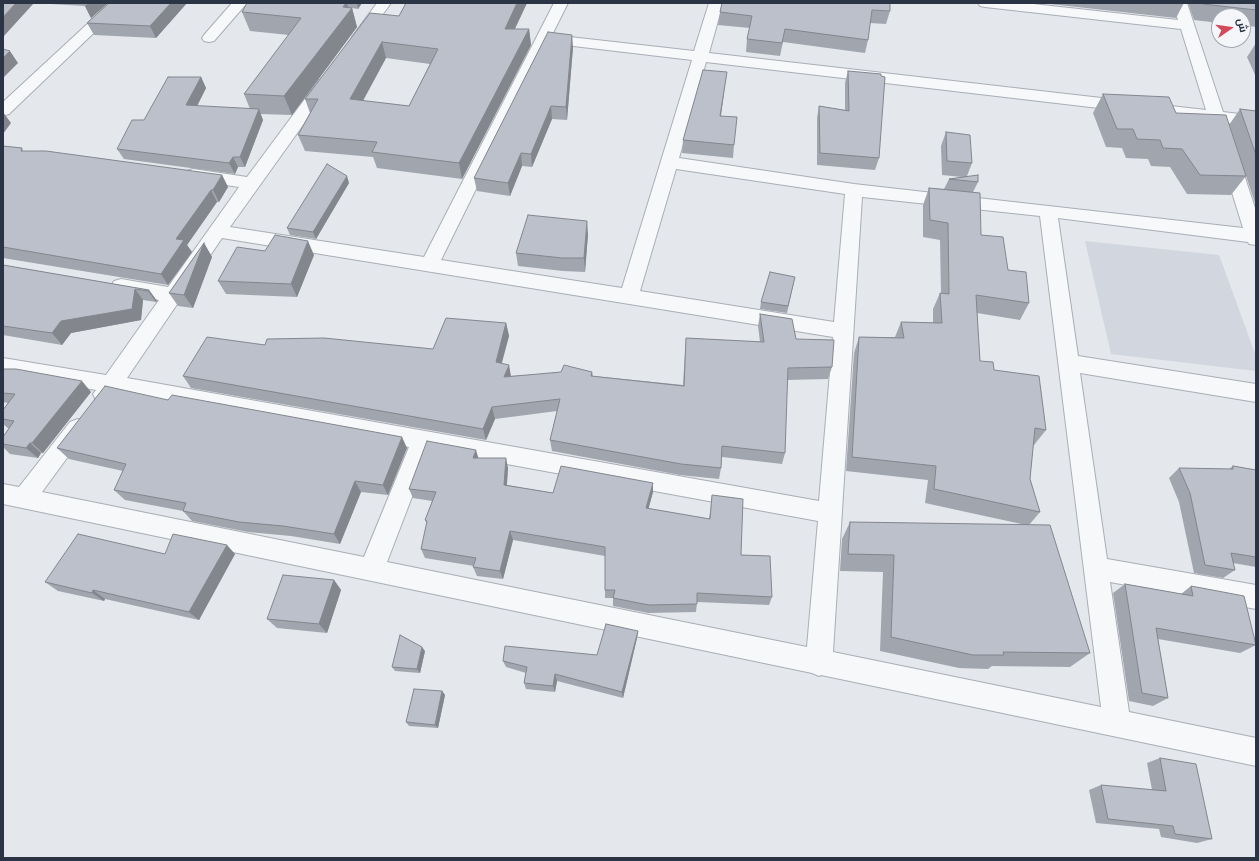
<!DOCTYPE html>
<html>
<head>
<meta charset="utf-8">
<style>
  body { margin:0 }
  #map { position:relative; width:1259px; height:861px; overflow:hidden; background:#e4e7ec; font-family:"Alegreya Sans",Cairo,sans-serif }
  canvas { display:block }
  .frame { position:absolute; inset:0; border:4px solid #2b3445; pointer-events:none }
  .north { position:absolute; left:1211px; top:8px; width:40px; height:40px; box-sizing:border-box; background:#f4f6f9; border:1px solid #a4a8b1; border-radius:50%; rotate:77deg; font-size:11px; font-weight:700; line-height:16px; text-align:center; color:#2b3445 }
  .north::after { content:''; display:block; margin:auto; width:14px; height:18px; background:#d1495b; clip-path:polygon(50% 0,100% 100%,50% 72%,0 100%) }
</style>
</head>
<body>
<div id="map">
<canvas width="1259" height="861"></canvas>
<div class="frame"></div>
<div class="north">ش</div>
</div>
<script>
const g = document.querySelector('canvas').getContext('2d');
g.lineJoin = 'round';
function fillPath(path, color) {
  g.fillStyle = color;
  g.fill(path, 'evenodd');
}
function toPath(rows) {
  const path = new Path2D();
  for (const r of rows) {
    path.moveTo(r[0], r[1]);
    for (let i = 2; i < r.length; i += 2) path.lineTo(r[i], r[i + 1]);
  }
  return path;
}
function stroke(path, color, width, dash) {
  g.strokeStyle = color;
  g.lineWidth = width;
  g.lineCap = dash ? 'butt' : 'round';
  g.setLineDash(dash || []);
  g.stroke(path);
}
fillPath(toPath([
  [1085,241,1219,255,1256,356,1256,371,1111,354]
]), '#d2d6de');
const street = toPath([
  [110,3,125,3,9,114,3,116,3,102,110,3],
  [232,3,247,3,214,41,209,42,204,41,202,38,204,35,232,3],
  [377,3,391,3,364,40,359,41,354,40,352,37,377,3],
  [554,3,568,3,552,35,694,51,709,3,723,3,709,53,1206,110,1181,29,985,7,980,6,978,3,1024,3,1178,20,1173,3,1187,3,1223,112,1256,116,1256,126,1227,123,1256,211,1256,245,1249,244,1248,242,1058,218,1078,356,1256,384,1256,402,1080,373,1107,559,1256,585,1256,609,1110,582,1129,712,1256,738,1256,766,821,675,819,676,812,673,3,504,3,484,19,487,70,422,78,419,86,422,89,428,42,492,364,557,409,447,116,393,112,400,104,403,96,400,93,394,96,390,3,374,3,358,106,375,159,300,114,291,111,286,114,281,121,279,168,287,239,187,187,179,184,175,187,171,193,169,247,177,319,80,325,78,331,80,333,83,230,227,424,257,554,3],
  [548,43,692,60,622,288,441,260,548,43],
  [706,62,1210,121,1243,228,854,184,679,158,706,62],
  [676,169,845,194,834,322,640,291,676,169],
  [862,197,1040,216,1101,707,833,652,862,197],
  [222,238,833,337,819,501,127,378,222,238],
  [430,450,818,521,807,647,387,562,430,450]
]);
stroke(street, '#a9aeb7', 2);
fillPath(street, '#f7f8fa');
fillPath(toPath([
  [34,3,108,3,91,18,85,6],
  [109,3,187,3,156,38,94,35,87,23],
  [247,3,362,3,358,9,352,8,357,27,292,115,260,114,263,120,245,167,238,167,235,174,124,159,117,149,144,120,201,77,206,88,197,106,250,109,244,94,289,35,250,31,242,12],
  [406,3,527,3,515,29,529,29,531,45,462,179,377,168,373,157,305,151,298,135,310,113,305,99,399,16],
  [386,58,430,64,409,106,363,101],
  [722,3,890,11,886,24,870,23,868,40,865,53,783,42,780,56,746,52,747,39,750,28,718,25,720,12],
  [1050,3,1184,3,1176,18,1050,4],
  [1188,3,1256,3,1256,27,1243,25,1243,16,1219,16,1219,23,1194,20],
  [1256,43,1256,77,1247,57],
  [573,47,567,120,552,119,532,167,522,166,510,196,477,191,474,178],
  [848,71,879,158,875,170,817,165,817,118,819,106,845,110,845,83],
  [725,85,721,116,734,145,733,158,682,153,683,140],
  [1103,94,1176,113,1246,176,1231,195,1187,194,1170,167,1151,166,1148,159,1126,158,1122,148,1106,147,1093,113],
  [1240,109,1256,111,1256,206,1229,125],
  [946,132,972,163,967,176,978,182,973,192,981,235,1008,270,1029,303,1020,320,977,313,980,361,994,370,1046,430,1034,445,1033,445,1030,479,1040,512,1029,525,1090,653,1070,667,992,666,988,669,959,668,880,651,883,572,840,571,842,539,850,522,1026,525,925,503,928,480,846,471,854,353,859,337,895,337,901,322,933,323,933,309,940,293,941,293,940,240,923,237,923,205,929,188,944,189,949,179,962,177,942,175,941,146],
  [3,146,22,148,23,151,222,175,228,187,219,202,217,202,187,245,192,252,168,285,3,258],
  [349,183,316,239,290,235,287,228],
  [588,234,585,272,563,271,518,266,516,253],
  [204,243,212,257,193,308,178,306,169,293],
  [314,255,297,297,226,294,218,281],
  [3,265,149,290,157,301,156,302,143,300,141,320,71,333,62,345,3,335],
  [795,277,787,313,760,309,761,302],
  [760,314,796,339,832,367,828,379,787,380,785,453,782,464,722,457,721,468,719,479,680,475,552,451,550,440,557,411,495,419,486,440,191,388,183,376,265,345,433,349,506,323,509,336,501,363,511,376,592,372,593,376,683,385,686,338,760,342,758,326],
  [3,369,91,392,43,453,41,453,38,458,10,454,3,447,3,437,9,429,3,424,3,410,8,403,3,402],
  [168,400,407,448,388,495,361,492,340,544,291,536,248,532,192,521,183,511,125,500,114,490,123,471,69,459,57,448],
  [478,458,508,468,507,485,553,493,653,492,648,509,709,519,711,505,712,495,741,555,772,597,769,605,697,602,696,612,648,613,613,606,613,598,605,598,605,556,513,540,503,579,477,576,473,567,474,566,425,558,421,549,427,524,425,520,432,501,413,498,409,489],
  [1233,466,1256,470,1256,567,1233,563,1235,570,1223,578,1194,573,1179,502,1169,478,1179,468,1229,469],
  [235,554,199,620,105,599,104,601,58,591,45,582],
  [334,580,341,590,327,633,277,628,267,619],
  [1125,584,1181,594,1191,586,1256,645,1240,653,1158,639,1168,698,1153,706,1129,701,1113,593],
  [638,631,637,638,623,698,557,681,555,692,526,689,524,683,526,673,506,667,503,661,597,655],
  [425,651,420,673,395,671,392,667],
  [442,691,445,695,438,728,409,726,406,722],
  [1160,758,1212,839,1197,843,1161,837,1159,829,1096,823,1089,790,1101,785,1152,790,1147,763]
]), '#a1a5ae');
fillPath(toPath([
  [16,3,34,3,4,36,3,35,3,17],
  [89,3,108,3,91,18,85,6],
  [171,3,187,3,156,38,150,26],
  [346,3,347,3,349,11,352,8,357,27,292,115,284,96],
  [357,3,362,3,358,9],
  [517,3,527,3,507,45,505,29],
  [529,29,531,45,462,179,459,163],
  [572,35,573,47,567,120,566,107],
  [382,42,386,58,355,115,350,99],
  [10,51,18,63,3,78,3,58],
  [727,72,725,85,719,128,720,116],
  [201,77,206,88,192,116,186,105],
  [551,106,552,119,532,167,531,154],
  [259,109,263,120,245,167,240,157],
  [3,112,11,123,3,134],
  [521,153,522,166,510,196,508,183],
  [233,157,238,167,235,174,229,163],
  [222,175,228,187,219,202,213,190],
  [347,176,349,183,316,239,313,232],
  [211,190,217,202,187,245,192,252,168,285,161,274,176,239],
  [587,221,588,234,585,272,584,258],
  [308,241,314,255,297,297,291,284],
  [204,243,212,257,193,308,184,295],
  [135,289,143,300,141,320,71,333,62,345,52,333,61,321],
  [149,290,157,301,156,302,148,291],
  [506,323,509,336,499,374,496,362],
  [509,365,511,376,504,377],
  [82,381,91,392,43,453,32,443],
  [492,407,495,419,486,440,483,429],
  [402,437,407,448,388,495,383,485],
  [30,443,41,453,38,458,26,448],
  [476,450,479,460,473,458],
  [506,458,508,468,506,494,504,485],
  [355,481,361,492,340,544,334,534],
  [653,483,653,492,646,518,646,508],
  [510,531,513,540,503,579,500,571],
  [227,545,235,554,199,620,189,612],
  [334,580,341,590,327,633,319,624],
  [93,590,105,599,104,601,92,593],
  [638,631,637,638,623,698,622,692],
  [422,647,425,651,420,673,417,669],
  [555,674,557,681,555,692,553,686],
  [442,691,445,695,438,728,435,725]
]), '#83868d');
const building = toPath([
  [3,3,16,3,3,17,3,3],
  [109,3,171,3,150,26,87,23,109,3],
  [247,3,346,3,343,7,352,8,284,96,244,94,301,18,242,12,247,3],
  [406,3,517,3,505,29,529,29,459,163,372,152,377,142,298,135,318,99,305,99,370,13,399,16,406,3],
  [382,42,438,49,409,106,350,99,382,42],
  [722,3,890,3,890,11,872,10,868,40,785,29,782,43,747,39,752,16,720,12,722,3],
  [1203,3,1256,3,1256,10,1203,4,1203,3],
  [548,32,572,35,566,107,551,106,531,154,521,153,508,183,474,178,548,32],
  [3,49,10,51,3,58,3,49],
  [703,70,727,72,720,116,737,117,734,145,683,140,703,70],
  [848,71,881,74,881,76,885,77,879,158,820,153,819,106,849,111,848,71],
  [168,77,201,77,186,105,259,109,240,157,233,157,229,163,117,149,132,120,144,120,168,77],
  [1103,94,1169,97,1176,113,1226,115,1246,176,1200,175,1182,149,1163,148,1160,140,1137,139,1133,129,1117,129,1103,94],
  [1240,109,1256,111,1256,155,1240,109],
  [946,132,970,135,972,163,947,161,946,132],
  [3,146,22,148,21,151,46,151,222,175,213,190,211,190,176,239,184,240,161,274,3,247,3,146],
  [327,164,347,176,313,232,287,228,327,164],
  [978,175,978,182,949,179,978,175],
  [929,188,980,193,981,235,1003,237,1008,270,1026,272,1029,303,976,295,980,361,993,362,994,370,1039,376,1046,430,1035,428,1030,479,1040,512,934,489,936,466,852,457,859,337,904,338,901,322,942,323,940,293,949,294,948,223,930,220,929,188],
  [528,215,587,221,584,258,562,258,516,253,528,215],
  [275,235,308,241,291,284,218,281,237,247,265,251,275,235],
  [204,243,184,295,169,293,204,243],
  [3,265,149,290,148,291,135,289,132,309,61,321,52,333,3,326,3,265],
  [770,272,795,277,788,306,761,302,770,272],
  [760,314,792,319,796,339,834,340,832,367,788,368,785,453,722,446,721,468,681,464,550,440,560,399,492,407,483,429,183,376,207,337,265,345,267,339,324,338,433,349,446,318,506,323,496,362,509,365,504,377,561,372,564,365,592,372,591,376,684,386,686,338,764,342,760,314],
  [3,369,16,369,82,381,32,443,30,443,26,448,3,444,3,437,14,421,3,419,3,410,15,394,3,393,3,369],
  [105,386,168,400,172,395,402,437,383,485,355,481,334,534,283,526,239,522,183,511,186,503,114,490,126,464,57,448,105,386],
  [427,441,476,450,473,458,506,458,504,485,553,493,561,466,653,483,646,508,710,519,712,495,743,499,741,555,770,556,772,597,697,593,697,604,649,605,613,598,615,590,605,590,605,547,510,531,500,571,473,567,476,558,421,549,427,521,425,520,436,492,409,489,427,441],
  [1233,466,1256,470,1256,557,1231,553,1235,570,1205,565,1190,493,1179,468,1233,469,1233,466],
  [850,522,1050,525,1090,653,1003,652,1004,655,973,655,891,637,894,555,848,554,850,522],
  [78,534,165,554,173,534,227,545,189,612,93,590,92,593,45,582,78,534],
  [283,575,334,580,319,624,267,619,283,575],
  [1125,584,1193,596,1191,586,1244,596,1256,645,1156,628,1168,698,1142,693,1125,584],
  [606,624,638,631,622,692,555,674,553,686,524,683,527,667,503,661,505,646,597,655,606,624],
  [400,635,422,647,417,669,392,667,400,635],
  [414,689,442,691,435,725,406,722,414,689],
  [1160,758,1196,764,1212,839,1175,834,1173,826,1108,819,1101,785,1166,791,1160,758]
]);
fillPath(building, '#bbc0ca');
stroke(building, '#83868d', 1);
</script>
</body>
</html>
